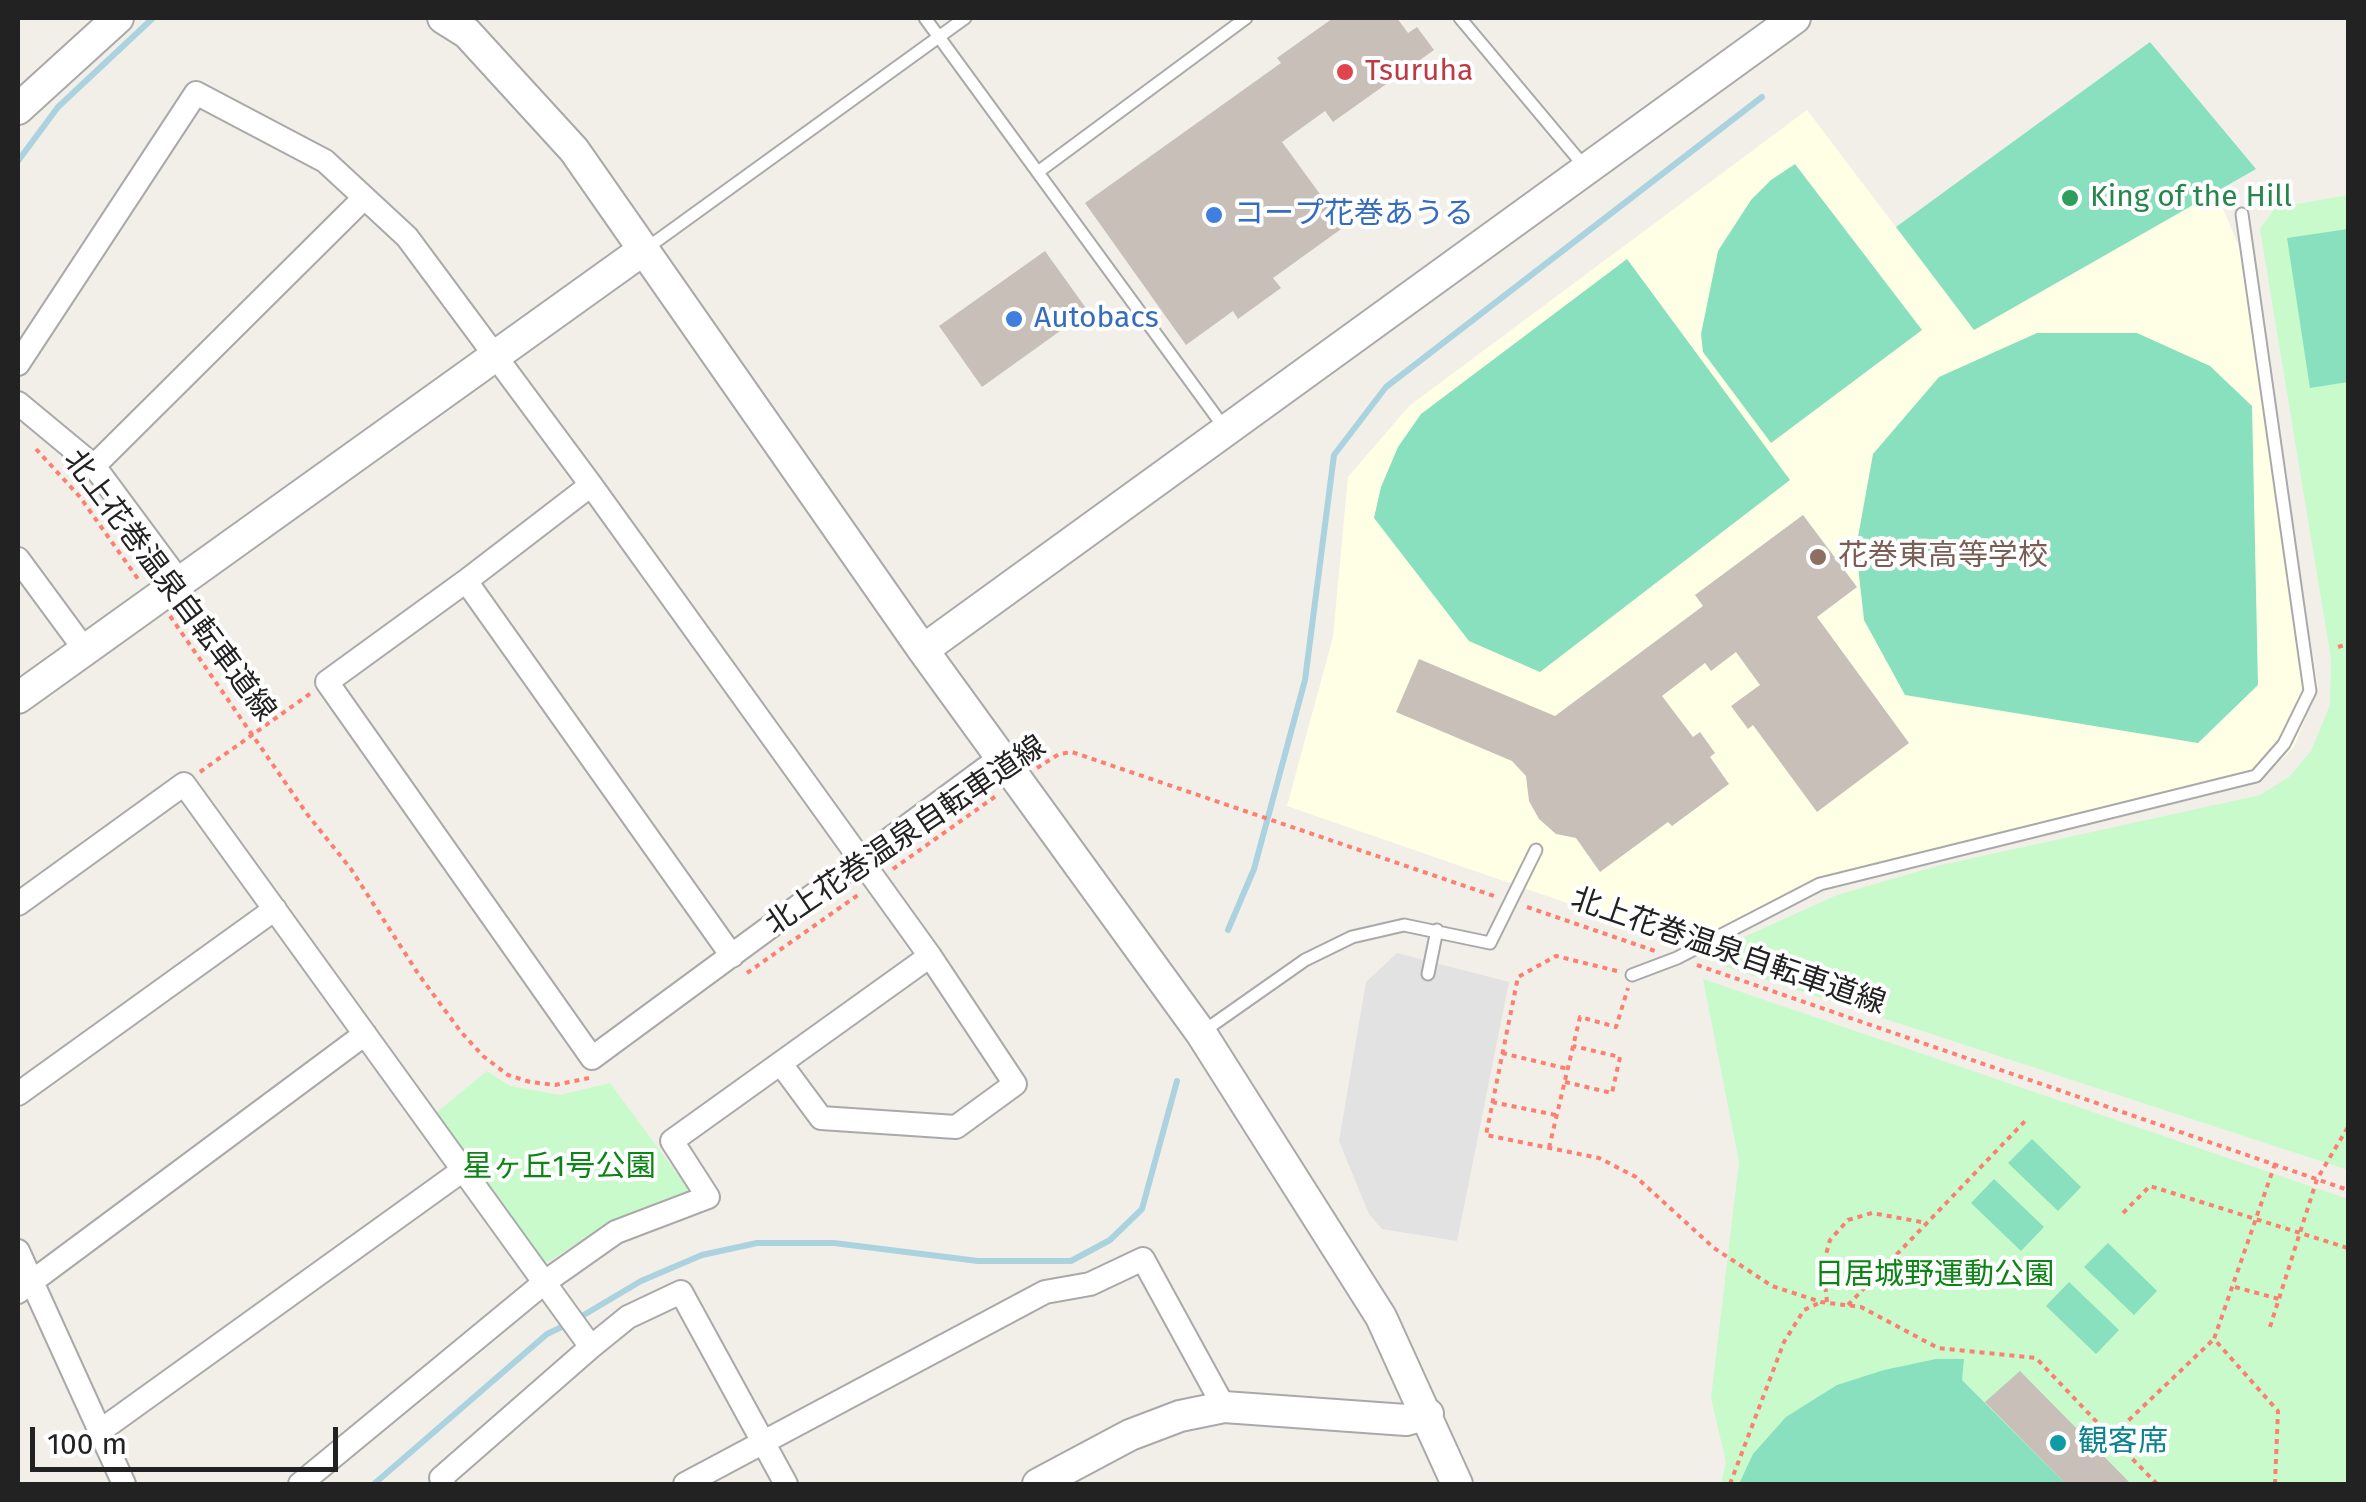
<!DOCTYPE html>
<html>
<head>
<meta charset="utf-8">
<style>
  body { margin:0 }
  #map { position:relative; width:2366px; height:1502px; overflow:hidden; background:#f2efe9; font-family:"Fira Sans",sans-serif }
  canvas { display:block }
  .frame { position:absolute; inset:0; border:20px solid #222; pointer-events:none }
  .scale { position:absolute; left:30px; top:1427px; width:308px; height:45px; box-sizing:border-box; border:5px solid #222; border-top:0; padding-left:12px; font-size:30px; line-height:35px; white-space:nowrap; color:#222; -webkit-text-stroke:8px #fff; paint-order:stroke }
</style>
</head>
<body>
<div id="map">
<canvas width="2366" height="1502"></canvas>
<div class="frame"></div>
<div class="scale">100 m</div>
</div>
<script>
const g = document.querySelector('canvas').getContext('2d');
g.lineJoin = 'round';
function fillPath(path, color) {
  g.fillStyle = color;
  g.fill(path, 'evenodd');
}
function toPath(rows) {
  const path = new Path2D();
  for (const r of rows) {
    path.moveTo(r[0], r[1]);
    for (let i = 2; i < r.length; i += 2) path.lineTo(r[i], r[i + 1]);
  }
  return path;
}
function stroke(path, color, width, dash) {
  g.strokeStyle = color;
  g.lineWidth = width;
  g.lineCap = dash ? 'butt' : 'round';
  g.setLineDash(dash || []);
  g.stroke(path);
}
function drawText(font, color, halo, rows, align = 'center') {
  g.font = font + ' "Fira Sans","Noto Sans JP",sans-serif';
  g.lineWidth = 8;
  g.setLineDash([]);
  g.textBaseline = 'middle';
  g.strokeStyle = halo;
  g.fillStyle = color;
  for (const [text, x, y, turn = 0] of rows) {
    g.save();
    g.translate(x, y);
    g.rotate((+turn || 0) * Math.PI / 180);
    g.textAlign = isNaN(turn) ? turn : align;
    if (halo) g.strokeText(text, 0, 0);
    g.fillText(text, 0, 0);
    g.restore();
  }
}
fillPath(toPath([
  [1807,110,1974,330,2216,192,2248,268,2318,687,2294,747,2261,780,2080,819,1837,883,1703,950,1287,806,1333,637,1348,477,1409,406]
]), '#ffffe5');
fillPath(toPath([
  [2348,195,2348,1170,1717,964,1711,959,1722,947,1837,895,1937,866,2260,795,2289,777,2311,751,2330,705,2331,659,2260,229,2275,208],
  [1703,979,2348,1199,2348,1484,1721,1484,1726,1462,1711,1398,1739,1162],
  [487,1071,510,1086,560,1095,610,1083,692,1194,609,1223,540,1267,432,1116]
]), '#c8facc');
fillPath(toPath([
  [2150,42,2256,169,1974,330,1896,227],
  [1795,164,1922,330,1771,443,1703,352,1701,334,1718,251,1751,200,1771,180],
  [2348,229,2348,382,2310,388,2287,238],
  [1627,259,1790,480,1540,672,1469,641,1374,518,1381,487,1398,447,1421,414],
  [2037,333,2137,333,2210,366,2252,406,2258,685,2198,743,1905,695,1864,620,1856,548,1873,454,1939,377],
  [2032,1139,2081,1187,2058,1211,2008,1163],
  [1994,1179,2044,1227,2021,1251,1971,1203],
  [2108,1243,2157,1291,2134,1315,2084,1267],
  [2069,1282,2119,1330,2096,1354,2046,1306],
  [1936,1359,1964,1359,1962,1380,2066,1484,1739,1484,1753,1454,1786,1417,1837,1385,1884,1370]
]), '#88e0be');
fillPath(toPath([
  [1397,953,1509,982,1457,1241,1382,1229,1369,1214,1339,1141,1366,982]
]), '#e2e2e2');
stroke(toPath([
  [18,161,58,107,153,18],
  [1228,930,1254,869,1305,680,1334,455,1386,387,1762,97],
  [577,1319,641,1281,702,1255,757,1243,834,1243,978,1261,1071,1261,1110,1240,1142,1209,1177,1081],
  [374,1484,547,1334,566,1325]
]), '#aad3df', 6);
fillPath(toPath([
  [1333,18,1397,18,1408,33,1417,27,1434,50,1333,122,1325,111,1282,142,1344,227,1273,278,1281,288,1238,319,1233,311,1186,345,1085,203,1281,63,1277,58],
  [1045,251,1088,311,982,387,939,326],
  [1803,515,1857,587,1817,617,1909,743,1817,812,1753,725,1748,729,1731,706,1760,685,1736,652,1711,671,1705,663,1662,696,1693,737,1700,732,1715,753,1710,757,1729,784,1672,826,1668,822,1600,872,1576,838,1556,834,1539,819,1529,801,1526,776,1512,761,1396,712,1419,659,1555,716,1703,606,1695,595],
  [2020,1371,2131,1484,2066,1484,1985,1402]
]), '#c7bfb8');
const service = toPath([
  [925,18,1226,430],
  [1460,18,1584,166],
  [1038,172,1246,18],
  [647,248,965,18],
  [1428,974,1437,930],
  [1632,975,1677,958,1820,884,2256,776,2284,744,2310,691,2242,214],
  [1201,1033,1305,960,1352,937,1404,925,1490,943,1536,850]
]);
const minor = toPath([
  [18,364,196,93,325,161,407,237,591,485,930,956,672,1141,708,1197,616,1232,545,1282,300,1484],
  [18,403,94,466,364,198],
  [94,466,180,582],
  [591,485,466,581,327,682,592,1058,1001,757],
  [18,559,85,650],
  [466,581,732,956],
  [18,904,184,784,591,1347],
  [781,1064,821,1118,956,1127,1015,1084,930,956],
  [18,1094,275,909],
  [18,1251,124,1484],
  [18,1292,365,1034],
  [100,1431,463,1170],
  [444,1484,441,1478,591,1347,628,1317,681,1292,786,1484],
  [685,1484,1045,1292,1090,1284,1143,1259,1224,1407]
]);
const tertiary = toPath([
  [443,18,467,33,574,150,923,650,1201,1033,1381,1317,1457,1484],
  [18,109,118,18],
  [923,650,1795,18],
  [18,698,643,250],
  [1038,1484,1130,1435,1180,1416,1224,1407,1406,1420,1428,1414]
]);
stroke(service, '#a9a9a9', 15);
stroke(minor, '#a9a9a9', 26);
stroke(tertiary, '#a9a9a9', 34);
stroke(toPath([
  [36,449,80,497,138,579],
  [170,616,307,814,351,869,419,975,461,1032,483,1056,508,1075,530,1082,555,1085,589,1078],
  [2338,647,2348,644],
  [1037,768,1059,754,1072,752,1494,896],
  [200,772,311,693],
  [893,869,996,796],
  [1527,907,1655,951],
  [1697,965,2348,1190],
  [1617,971,1556,956,1518,977,1486,1135,1599,1158,1636,1177,1714,1248,1772,1286,1821,1302,1861,1307,1938,1348,2036,1358,2111,1437],
  [747,973,858,895],
  [1502,1053,1568,1069],
  [1565,1082,1612,1093,1620,1057,1573,1046],
  [1492,1102,1556,1115],
  [1549,1148,1580,1017,1616,1027,1628,988],
  [2123,1213,2150,1186,2348,1248],
  [2235,1287,2279,1299],
  [1827,1302,1823,1265,1830,1240,1848,1220,1872,1213,1927,1223],
  [1848,1305,2027,1119],
  [2270,1327,2317,1179,2348,1127],
  [1730,1484,1784,1342,1804,1310,1821,1302],
  [2157,1484,2111,1437,2214,1339],
  [2275,1484,2278,1411,2214,1339,2275,1164]
]), '#fa8072', 4, [5, 5]);
stroke(service, '#fff', 11);
stroke(minor, '#fff', 22);
stroke(tertiary, '#fff', 30);
for (const [x, y, r, color] of [
  [1345,72,10,"#e0444e"],
  [2070,198,10,"#2e9e5b"],
  [1214,215,10,"#3f7fe0"],
  [1014,319,10,"#3f7fe0"],
  [1818,557,10,"#8d6e63"],
  [2058,1443,10,"#0f9aa8"]
]) {
  const dot = new Path2D();
  dot.arc(x, y, r, 0, 2 * Math.PI);
  g.fillStyle = color;
  g.fill(dot);
  stroke(dot, '#fff', 4);
}
drawText('30px', '#be3a42', '#fff', [
  ["Tsuruha",1365,72]
], 'left');
drawText('30px', '#27864d', '#fff', [
  ["King of the Hill",2090,198]
], 'left');
drawText('30px', '#366cbe', '#fff', [
  ["コープ花巻あうる",1234,215],
  ["Autobacs",1034,319]
], 'left');
drawText('30px', '#785e54', '#fff', [
  ["花巻東高等学校",1838,557]
], 'left');
drawText('30px', '#222', '#fff', [
  ["北上花巻温泉自転車道線",169,586,53],
  ["北上花巻温泉自転車道線",906,836,-34],
  ["北上花巻温泉自転車道線",1728,952,19]
]);
drawText('30px', '#0c8416', '#fff', [
  ["星ヶ丘1号公園",559,1168],
  ["日居城野運動公園",1934,1276]
]);
drawText('30px', '#0d838f', '#fff', [
  ["観客席",2078,1443]
], 'left');
</script>
</body>
</html>
